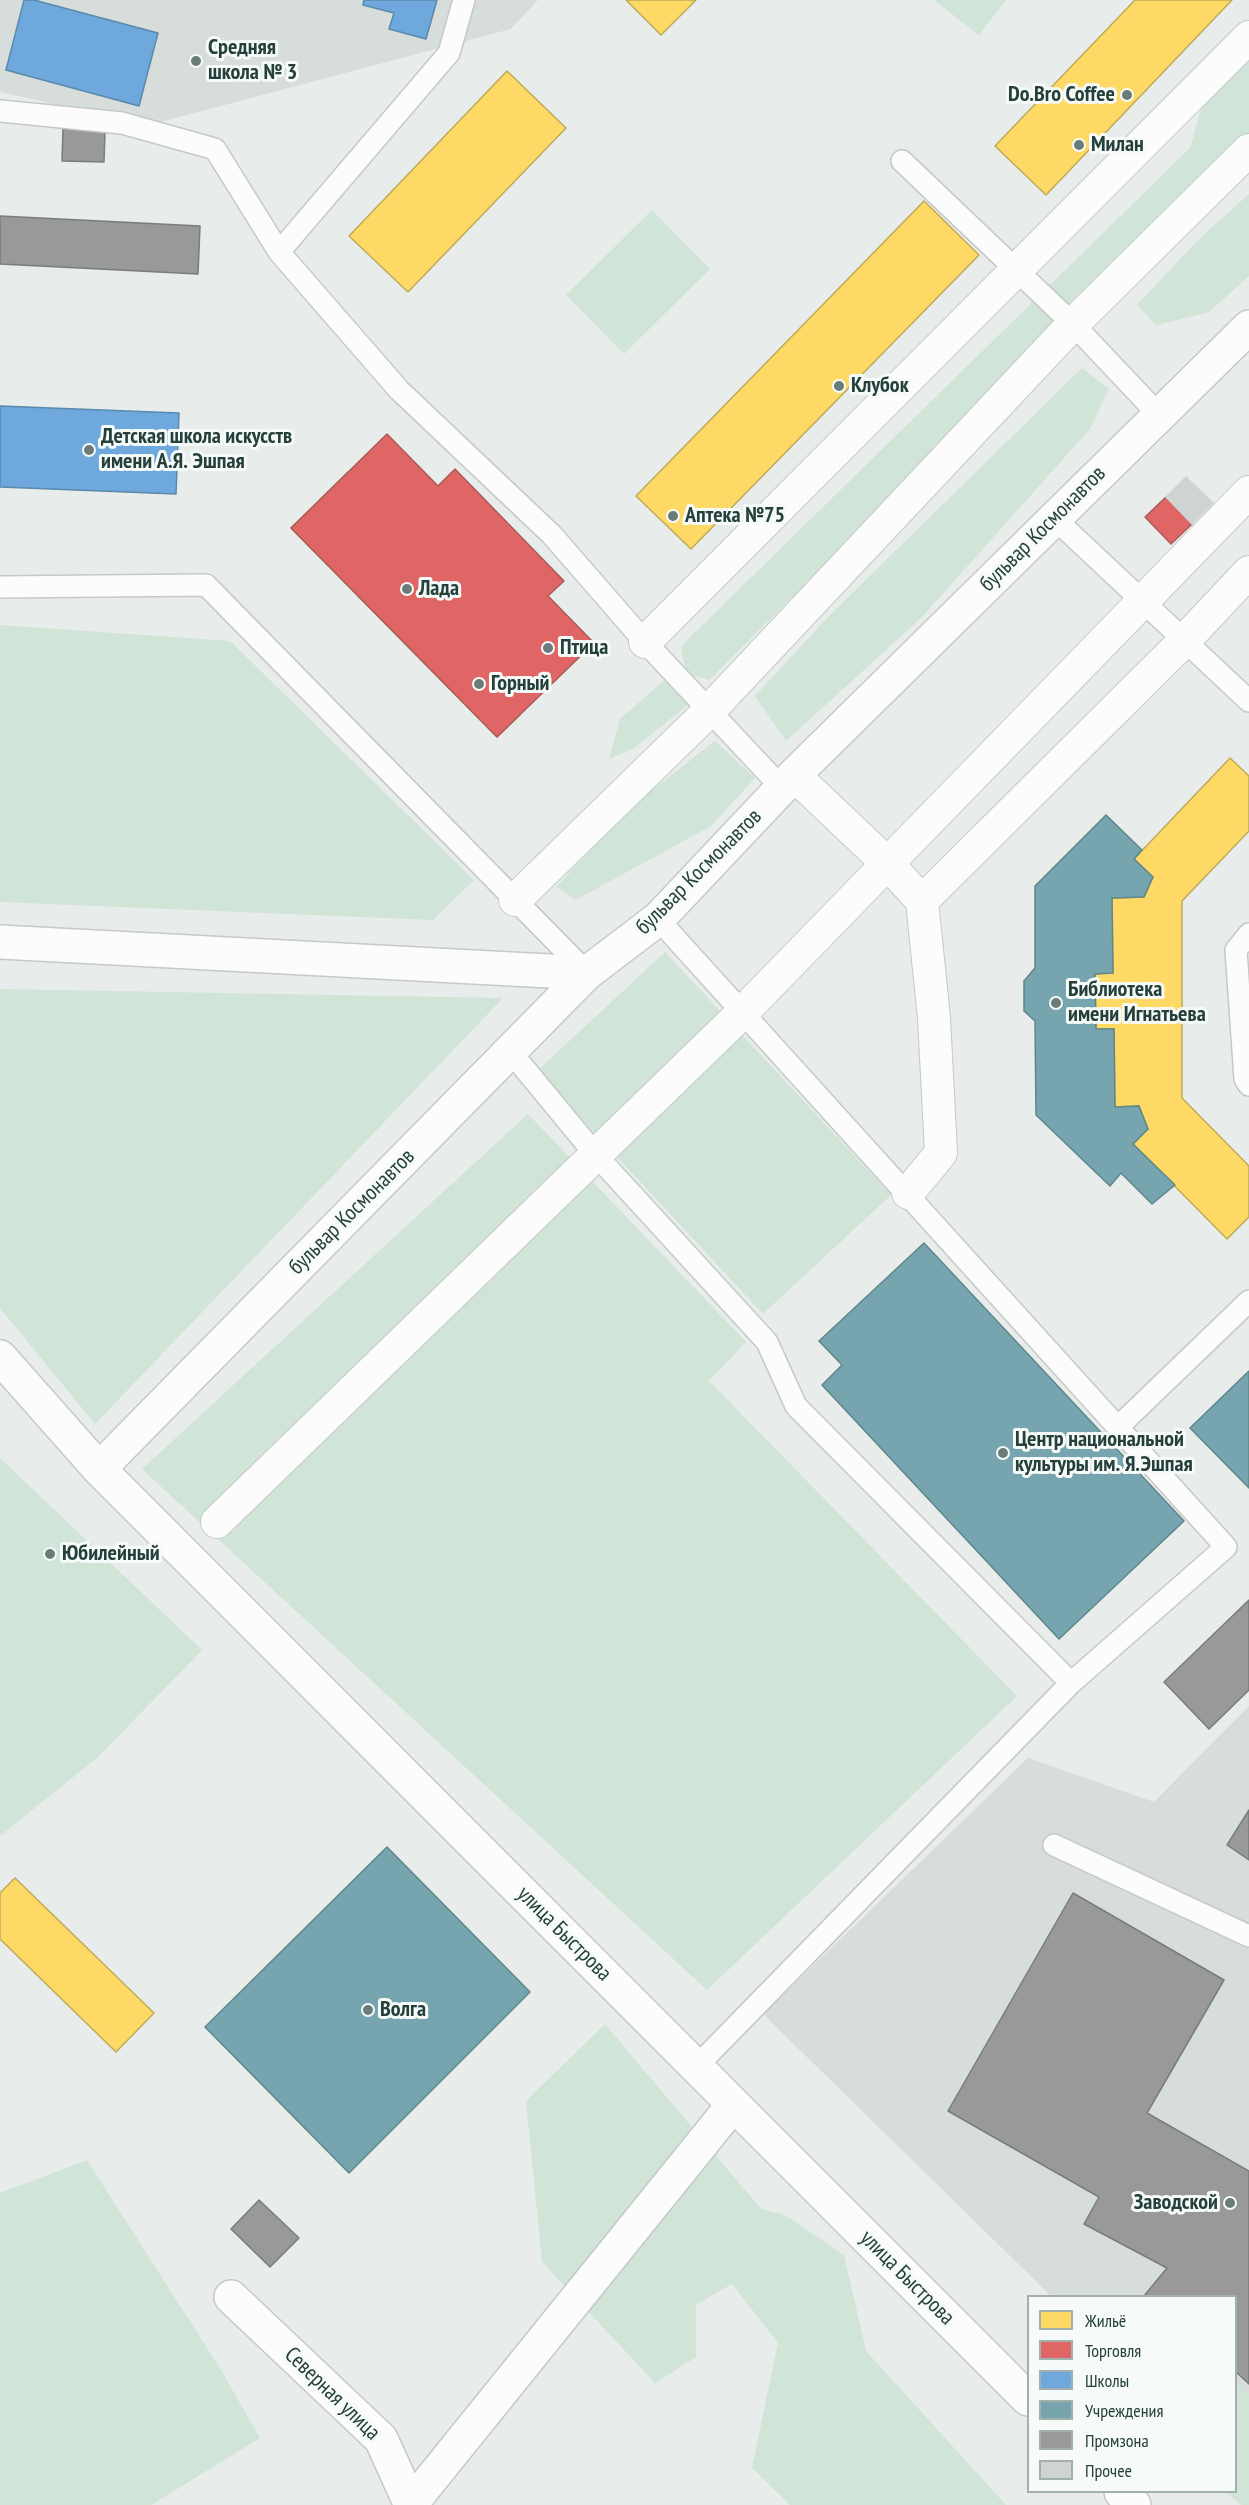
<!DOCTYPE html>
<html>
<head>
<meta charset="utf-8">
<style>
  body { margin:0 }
  #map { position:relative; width:1249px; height:2505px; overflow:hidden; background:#e8ecea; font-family:"PT Sans Narrow",sans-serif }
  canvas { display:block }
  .legend { position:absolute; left:1027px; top:2295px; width:210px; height:198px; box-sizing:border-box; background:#f6faf9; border:2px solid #a2b0ad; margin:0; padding:8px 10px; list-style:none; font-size:18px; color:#25403b }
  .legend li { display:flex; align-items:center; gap:12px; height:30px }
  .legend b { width:30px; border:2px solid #a2b0ad }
</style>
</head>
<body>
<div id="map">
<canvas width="1249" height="2505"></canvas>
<ul class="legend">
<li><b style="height:16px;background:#ffd966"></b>Жильё</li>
<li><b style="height:16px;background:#e06666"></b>Торговля</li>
<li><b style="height:16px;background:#6fa8dc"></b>Школы</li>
<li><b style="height:16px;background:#76a5af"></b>Учреждения</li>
<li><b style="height:16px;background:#999"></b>Промзона</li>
<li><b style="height:16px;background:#cfd3d2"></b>Прочее</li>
</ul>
</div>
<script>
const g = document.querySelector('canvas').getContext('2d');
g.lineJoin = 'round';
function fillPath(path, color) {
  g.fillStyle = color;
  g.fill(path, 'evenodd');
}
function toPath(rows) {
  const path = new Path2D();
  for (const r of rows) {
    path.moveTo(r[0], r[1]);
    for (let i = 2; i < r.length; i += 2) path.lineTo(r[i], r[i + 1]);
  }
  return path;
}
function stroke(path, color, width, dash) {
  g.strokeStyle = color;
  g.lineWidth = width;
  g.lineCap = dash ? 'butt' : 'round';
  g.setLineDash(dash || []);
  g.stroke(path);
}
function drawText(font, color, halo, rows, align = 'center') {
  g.font = font + ' "PT Sans Narrow",sans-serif';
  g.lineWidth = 6;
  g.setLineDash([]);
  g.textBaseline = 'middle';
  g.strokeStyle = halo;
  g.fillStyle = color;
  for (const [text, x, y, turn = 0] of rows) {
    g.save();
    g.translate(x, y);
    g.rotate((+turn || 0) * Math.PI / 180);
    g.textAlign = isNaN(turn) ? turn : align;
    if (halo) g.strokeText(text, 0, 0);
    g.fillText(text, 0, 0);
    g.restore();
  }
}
fillPath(toPath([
  [0,0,538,0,511,29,149,125,0,92],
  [1249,1706,1249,2491,1236,2478,1236,2296,1051,2296,763,2014,1028,1758,1154,1802]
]), '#d6ddda');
fillPath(toPath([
  [934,0,1006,0,979,35],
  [1249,57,1249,137,1027,364,709,680,686,673,681,646,1190,148,1207,89],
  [1249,194,1249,276,1209,312,1156,325,1137,305,1200,238],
  [652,210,710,269,624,354,566,295],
  [1082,368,1109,389,1090,429,921,618,786,741,755,696,829,616],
  [0,625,230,641,474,880,433,920,0,902],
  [667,678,688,705,634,748,609,759,620,719],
  [715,741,755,778,711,826,576,900,556,887,634,804],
  [665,952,891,1195,763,1314,537,1071],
  [0,989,503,998,95,1424,0,1308],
  [528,1114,746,1342,709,1381,1017,1696,707,1990,142,1469],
  [0,1458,202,1650,97,1758,0,1836],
  [605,2024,761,2209,785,2215,844,2255,866,2351,1006,2505,790,2505,752,2468,778,2343,732,2284,696,2305,696,2357,655,2383,542,2262,526,2101],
  [87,2160,221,2370,260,2438,151,2505,0,2505,0,2193],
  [1236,2383,1249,2394,1249,2505,1241,2505,1226,2492,1236,2492]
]), '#d1e4d8');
const homes = toPath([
  [626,0,696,0,661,35,626,0],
  [1135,0,1232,0,1046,195,995,146,1135,0],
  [507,71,566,128,408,292,349,236,507,71],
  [924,201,979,255,691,549,636,496,924,201],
  [348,472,522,651,489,683,520,715,497,737,291,528,348,472],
  [1230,758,1249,776,1249,831,1182,901,1182,1098,1249,1166,1249,1217,1227,1239,1133,1144,1148,1129,1139,1106,1115,1107,1114,1029,1096,1029,1095,974,1113,973,1112,898,1144,897,1153,877,1134,859,1230,758],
  [15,1878,154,2013,116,2052,0,1939,0,1893,15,1878]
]);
fillPath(homes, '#ffd966');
stroke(homes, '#beab59', 1.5);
const shops = toPath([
  [387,434,438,486,455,469,564,581,548,596,594,643,497,737,291,528,387,434],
  [1166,497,1192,524,1171,544,1145,517,1166,497]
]);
fillPath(shops, '#e06666');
stroke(shops, '#a85b59', 1.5);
const schools = toPath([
  [24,0,34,0,158,33,139,106,6,70,24,0],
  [364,0,437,0,426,39,389,29,394,13,363,5,364,0],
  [0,406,179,413,176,494,0,487,0,406]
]);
fillPath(schools, '#6fa8dc');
stroke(schools, '#5989ac', 1.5);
const public = toPath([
  [1106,815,1142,850,1134,859,1153,877,1144,897,1112,898,1113,973,1095,974,1096,1029,1114,1029,1115,1107,1139,1106,1148,1129,1133,1144,1175,1185,1152,1204,1121,1173,1110,1186,1036,1115,1035,1021,1024,1011,1024,981,1035,968,1035,886,1106,815],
  [924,1243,1184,1521,1059,1639,822,1385,842,1365,819,1341,924,1243],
  [1249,1371,1249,1488,1190,1428,1249,1371],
  [387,1847,530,1992,349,2173,205,2027,387,1847]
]);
fillPath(public, '#76a5af');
stroke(public, '#5e878c', 1.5);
const industry = toPath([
  [63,129,105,130,104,162,62,161,63,129],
  [0,216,200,226,198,274,0,264,0,216],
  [1249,1600,1249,1690,1209,1729,1164,1682,1249,1600],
  [1249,1810,1249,1860,1227,1845,1249,1810],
  [1073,1893,1224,1980,1147,2113,1249,2171,1249,2384,1236,2372,1236,2296,1144,2296,1167,2268,1084,2224,1099,2197,948,2111,1073,1893],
  [259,2200,299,2238,270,2267,231,2229,259,2200]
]);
fillPath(industry, '#999');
stroke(industry, '#767e7d', 1.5);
const building = toPath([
  [1186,477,1213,503,1192,524,1166,497,1186,477]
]);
fillPath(building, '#cfd3d2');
stroke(building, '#d0d5d3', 1.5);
const service = toPath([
  [464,0,449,53,279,252,399,390,552,535,645,642,782,788],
  [0,111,122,123,215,149,279,252],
  [902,161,1073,324,1159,415],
  [1054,518,1249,701],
  [0,587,206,585,587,973],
  [658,919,1226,1547,1071,1683,696,2067],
  [1249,934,1236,950,1245,1079,1249,1085],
  [510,1051,595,1154,767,1342,796,1406,1071,1683],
  [1118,1427,1249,1301],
  [1054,1845,1249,1936]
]);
const pedestrian = toPath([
  [645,642,1249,37],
  [794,775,888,864,922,901,934,1018,941,1153,908,1193],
  [515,900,709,711,1073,324,1249,150],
  [922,901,1185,640,1249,572],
  [217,1522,742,1013,1249,492]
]);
const minor = toPath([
  [99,1469,587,973],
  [231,2297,381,2439,411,2505],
  [411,2504,733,2105]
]);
const tertiary = toPath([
  [0,942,587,973,658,919,794,775,1249,327],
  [0,1357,99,1469,1028,2399],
  [1121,2492,1134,2505]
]);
stroke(service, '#c5c9c7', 24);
stroke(pedestrian, '#c5c9c7', 34);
stroke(minor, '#c5c9c7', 36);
stroke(tertiary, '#c5c9c7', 36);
stroke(service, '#fcfcfc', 21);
stroke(pedestrian, '#fcfcfc', 32);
stroke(minor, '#fcfcfc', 33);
stroke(tertiary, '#fcfcfc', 33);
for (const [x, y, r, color] of [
  [196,61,6,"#697c78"],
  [1127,95,6,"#697c78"],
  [1079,145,6,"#697c78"],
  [839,386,6,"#697c78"],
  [89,450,6,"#697c78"],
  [673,516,6,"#697c78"],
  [407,589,6,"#697c78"],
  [548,648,6,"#697c78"],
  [479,684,6,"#697c78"],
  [1056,1003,6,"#697c78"],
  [1003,1453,6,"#697c78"],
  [50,1554,6,"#697c78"],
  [368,2010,6,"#697c78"],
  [1230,2203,6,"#697c78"]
]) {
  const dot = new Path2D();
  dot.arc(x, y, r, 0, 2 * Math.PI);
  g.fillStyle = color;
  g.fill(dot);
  stroke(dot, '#f6faf9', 2);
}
drawText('bold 22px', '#25403b', '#f6faf9', [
  ["Средняя",208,48],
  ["школа № 3",208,73],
  ["Do.Bro Coffee",1115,95,"right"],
  ["Милан",1091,145],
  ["Клубок",851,386],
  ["Детская школа искусств",101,437],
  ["имени А.Я. Эшпая",101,462],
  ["Аптека №75",685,516],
  ["Лада",419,589],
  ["Птица",560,648],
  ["Горный",491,684],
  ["Библиотека",1068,990],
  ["имени Игнатьева",1068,1015],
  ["Центр национальной",1015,1440],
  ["культуры им. Я.Эшпая",1015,1465],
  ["Юбилейный",62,1554],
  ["Волга",380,2010],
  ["Заводской",1218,2203,"right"]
], 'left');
drawText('22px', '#25403b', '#f6faf9', [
  ["бульвар Космонавтов",1043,529,-45],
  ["бульвар Космонавтов",699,872,-45],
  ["бульвар Космонавтов",352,1212,-45],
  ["улица Быстрова",564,1934,45],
  ["улица Быстрова",907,2278,45],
  ["Северная улица",332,2394,44]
]);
</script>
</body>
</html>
